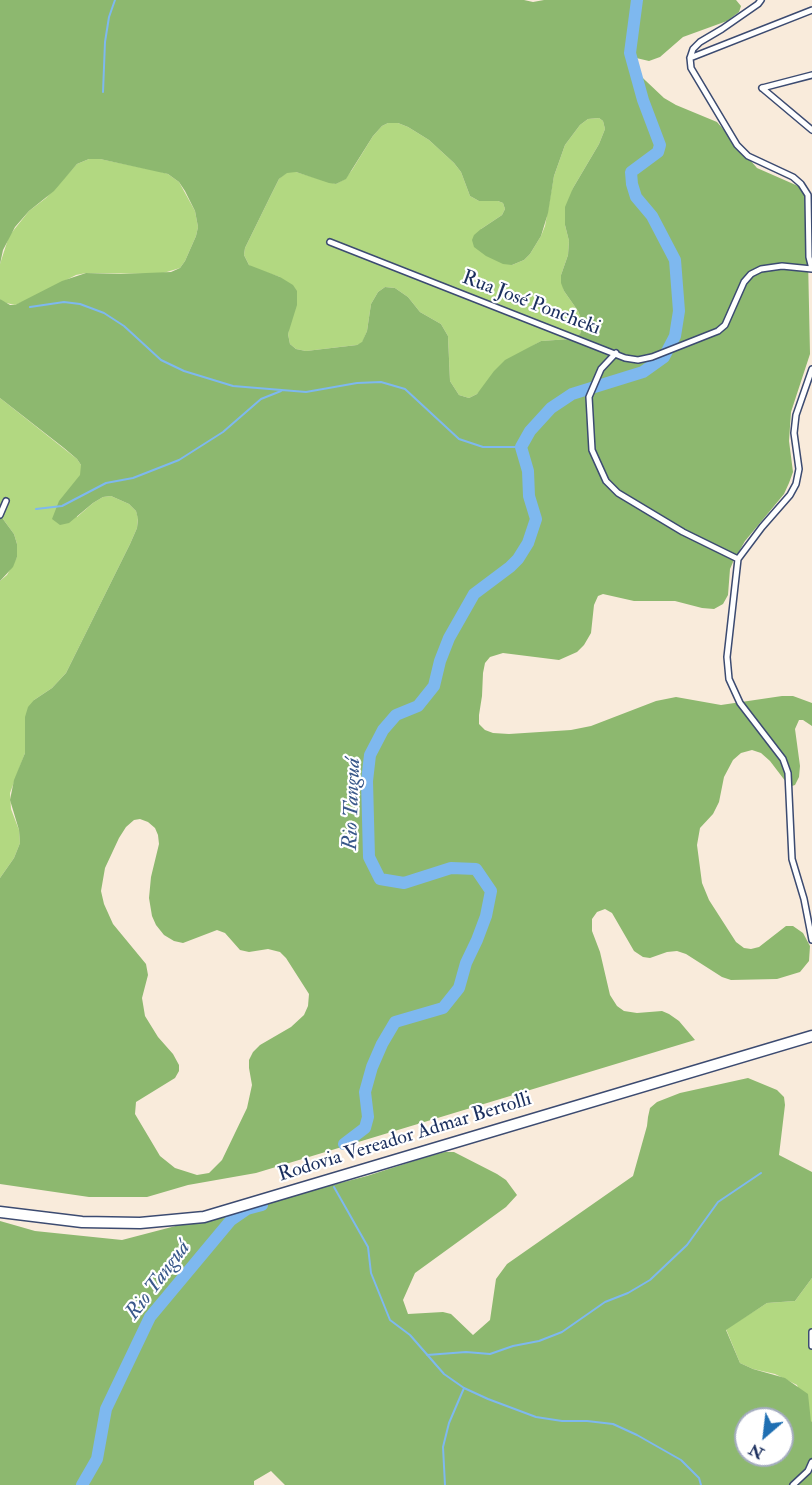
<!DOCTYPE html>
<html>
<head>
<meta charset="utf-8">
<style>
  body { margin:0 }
  #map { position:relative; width:812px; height:1485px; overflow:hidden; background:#f9ebdb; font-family:"IM FELL Double Pica",serif }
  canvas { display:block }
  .north { position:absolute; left:734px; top:1407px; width:60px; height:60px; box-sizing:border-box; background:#fff; border:2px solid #a4acbf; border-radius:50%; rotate:208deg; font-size:16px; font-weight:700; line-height:24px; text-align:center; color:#1b2f5e }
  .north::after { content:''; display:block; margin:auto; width:21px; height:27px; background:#1f6fb2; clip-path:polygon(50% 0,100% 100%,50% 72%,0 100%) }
</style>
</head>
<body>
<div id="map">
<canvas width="812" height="1485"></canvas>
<div class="north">N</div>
</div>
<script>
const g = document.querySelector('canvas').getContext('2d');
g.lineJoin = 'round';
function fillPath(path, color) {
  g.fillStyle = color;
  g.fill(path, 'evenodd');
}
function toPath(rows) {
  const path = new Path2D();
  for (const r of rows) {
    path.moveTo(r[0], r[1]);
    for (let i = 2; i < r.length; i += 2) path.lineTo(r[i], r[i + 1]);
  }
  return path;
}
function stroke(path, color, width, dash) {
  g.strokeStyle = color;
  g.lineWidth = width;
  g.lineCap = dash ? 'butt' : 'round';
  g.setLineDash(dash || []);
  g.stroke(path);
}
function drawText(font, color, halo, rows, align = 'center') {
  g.font = font + ' "IM FELL Double Pica",serif';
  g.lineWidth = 4.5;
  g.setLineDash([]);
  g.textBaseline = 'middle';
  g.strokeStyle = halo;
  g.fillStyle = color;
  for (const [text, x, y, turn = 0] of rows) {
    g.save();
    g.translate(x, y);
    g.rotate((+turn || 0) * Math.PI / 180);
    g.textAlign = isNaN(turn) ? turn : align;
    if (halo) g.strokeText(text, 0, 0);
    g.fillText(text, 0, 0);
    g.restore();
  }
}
fillPath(toPath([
  [599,118,603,121,605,129,599,144,573,188,565,225,569,241,568,255,561,275,564,291,578,311,583,324,580,334,570,339,541,341,524,351,477,394,469,398,459,395,450,381,448,336,441,324,420,312,408,297,395,288,385,287,378,292,371,304,367,331,362,343,357,345,306,351,296,349,290,344,288,334,290,323,280,277,253,268,249,265,244,255,245,248,271,195,279,179,287,172,296,172,336,184,345,179,352,170,373,136,382,126,388,123,398,123,408,127,429,140,454,163,461,172,470,196,479,201,498,201,503,203,505,209,502,215,481,229,512,265,524,260,530,254,541,236,545,226,554,176,565,145,580,125,588,119],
  [89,159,100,159,158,171,168,174,179,182,195,211,198,227,196,236,185,261,180,268,160,274,86,273,76,275,25,301,15,305,2,302,0,299,0,264,9,236,29,211,46,198,77,164],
  [0,398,77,459,81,465,81,475,75,484,77,517,93,503,103,497,111,496,129,504,136,511,138,518,137,528,130,544,66,673,52,688,34,700,25,753,10,793,11,809,19,830,20,843,14,858,0,878,0,581,7,575,17,557,17,544,14,534,0,515],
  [812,1278,812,1421,811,1424,797,1385,775,1374,753,1369,740,1363,726,1329,767,1303,795,1301]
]), '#b2d881');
fillPath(toPath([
  [0,0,524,0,533,2,544,0,736,0,741,6,739,12,727,21,683,37,660,57,649,61,632,57,629,58,628,64,664,98,676,105,717,122,757,168,798,186,804,193,807,211,810,354,791,412,789,441,793,472,789,483,784,494,745,541,733,562,730,569,728,595,723,604,714,609,702,608,675,601,634,601,603,594,598,596,594,605,591,633,584,645,577,652,559,660,503,653,490,657,485,663,483,673,482,696,479,715,479,724,485,730,493,733,509,734,571,730,591,726,656,701,676,697,721,705,782,696,793,696,812,703,812,726,803,720,799,720,795,729,800,766,799,777,795,785,792,786,786,782,770,761,761,753,752,750,741,753,733,760,724,777,719,802,713,814,700,828,697,845,702,883,709,900,736,942,744,948,751,949,759,947,786,926,793,926,803,933,810,946,809,961,800,972,777,979,731,980,722,977,686,954,677,951,667,952,650,958,643,957,634,951,612,913,605,909,597,912,592,919,592,931,600,952,610,995,617,1006,624,1011,637,1013,662,1011,669,1014,679,1021,695,1040,256,1173,188,1185,147,1197,89,1197,0,1184,0,878,14,858,20,843,19,830,10,800,14,780,25,753,25,717,28,707,34,700,52,688,66,673,130,544,137,528,138,519,136,511,129,504,111,496,103,497,93,503,69,523,60,525,52,519,59,501,80,475,81,465,77,459,64,448,0,398,0,299,10,305,15,305,62,281,86,273,121,274,171,272,180,268,185,261,196,236,198,227,195,211,185,191,179,182,168,174,100,159,89,159,77,164,54,191,29,211,15,227,3,250,0,264],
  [599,118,603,121,605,129,599,144,573,188,565,207,565,225,569,241,568,255,561,275,561,283,564,291,578,311,583,324,580,334,570,339,541,341,505,360,494,371,477,394,469,398,459,395,450,381,448,336,441,324,420,312,408,297,395,288,385,287,378,292,371,304,367,331,362,342,357,345,306,351,296,349,290,344,288,334,297,305,297,291,293,285,280,277,249,265,244,255,245,248,271,195,279,179,287,173,296,172,329,183,336,184,346,179,373,136,382,126,388,123,398,123,408,127,429,140,454,163,461,172,470,196,479,201,498,201,503,203,505,209,502,215,481,229,474,235,472,240,474,247,486,256,503,264,512,265,524,260,530,254,541,236,548,213,554,176,565,145,580,125,588,119],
  [140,819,148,822,155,828,158,835,159,844,151,877,149,898,152,916,156,925,164,935,174,941,183,943,217,930,225,933,240,950,249,952,268,949,280,952,286,958,309,994,308,1006,304,1015,291,1027,260,1045,253,1052,249,1060,249,1068,252,1085,247,1108,222,1160,209,1173,197,1175,175,1168,160,1156,135,1114,136,1102,175,1078,179,1071,179,1065,173,1054,158,1037,145,1016,142,998,148,975,146,964,113,924,104,904,101,891,105,868,119,838,126,827,134,820],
  [0,515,14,534,17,544,17,557,13,567,0,581],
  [748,1078,777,1090,784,1097,785,1105,779,1155,812,1172,812,1278,795,1301,767,1303,726,1330,740,1363,753,1369,785,1378,808,1394,811,1422,812,1421,812,1485,285,1485,271,1471,254,1481,254,1485,0,1485,0,1221,35,1231,122,1240,367,1176,426,1157,445,1152,454,1152,497,1174,506,1180,517,1195,506,1207,415,1273,403,1300,408,1314,443,1312,451,1314,473,1335,490,1320,496,1279,507,1264,633,1176,647,1126,648,1117,650,1108,657,1102,680,1093],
  [746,1419,782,1419,782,1455,746,1455]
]), '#8db86f');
stroke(toPath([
  [103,92,105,42,109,17,115,0],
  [30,307,64,302,80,304,104,313,124,326,161,360,184,371,233,386,306,392,357,383,381,382,405,389,459,439,483,447,521,447],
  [36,509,62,506,106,483,133,478,179,460,223,432,261,399,281,391],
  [334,1187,368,1247,371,1273,390,1320,410,1335,444,1374,464,1388,488,1399,536,1417,562,1421,587,1421,613,1424,637,1435,681,1460,699,1478,701,1485],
  [427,1355,466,1352,490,1354,513,1346,539,1341,562,1332,605,1302,628,1293,650,1280,687,1245,718,1202,761,1173],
  [445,1485,443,1447,449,1423,464,1388]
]), '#7eb8ef', 2);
stroke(toPath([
  [344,1144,365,1128,368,1117,365,1092,372,1067,382,1044,395,1022,443,1008,459,988,466,963,477,940,486,916,491,891,476,869,451,868,404,883,380,879,369,857,367,781,370,755,383,730,396,715,418,706,434,686,440,661,449,638,474,594,510,567,518,559,528,543,536,519,529,496,528,471,521,447,530,431,551,408,572,394,643,372,664,357,675,336,679,311,675,260,652,216,636,197,632,184,631,172,658,152,660,145,643,100,630,53,637,0],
  [82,1485,97,1459,106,1409,150,1317,231,1220,247,1209,262,1205]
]), '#7eb8ef', 12);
const street = toPath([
  [690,58,812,10],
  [762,88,812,130],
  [762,88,812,75],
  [330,242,625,358,638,360,652,357,718,331,725,325,744,282,751,274,761,269,782,266,812,269,809,257,808,195,801,184,793,177,748,156,737,145,691,68,690,58,693,49,700,42,722,29,758,4,761,0],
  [616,353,601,369,589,397,592,450,606,481,618,493,683,532,738,559],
  [812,369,796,415,794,433,799,469,796,484,790,495,762,527,738,559,727,657,729,679,740,703,783,759,788,773,792,859,804,899,812,940],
  [0,515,6,501],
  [812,1332,812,1346],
  [793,1485,808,1471,812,1462]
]);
const highway = toPath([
  [0,1212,82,1222,140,1223,204,1217,812,1036]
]);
stroke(street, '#3c4b71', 8);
stroke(highway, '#3c4b71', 13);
stroke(street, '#fff', 5);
stroke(highway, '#fff', 10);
drawText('20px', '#1b2f5e', '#fff', [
  ["Rua José Poncheki",531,304,21],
  ["Rodovia Vereador Admar Bertolli",405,1138,-17]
]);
drawText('italic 21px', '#39588a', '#fff', [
  ["Rio Tanguá",353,804,-88],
  ["Rio Tanguá",159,1281,-53]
]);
</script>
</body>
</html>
